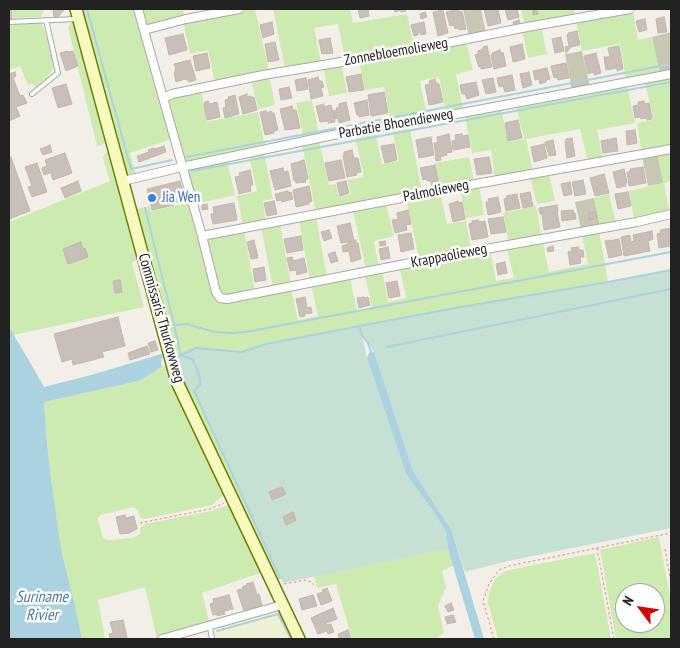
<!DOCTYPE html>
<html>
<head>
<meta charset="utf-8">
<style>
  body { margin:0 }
  #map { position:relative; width:680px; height:648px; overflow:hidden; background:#f2efe9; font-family:"PT Sans Narrow",sans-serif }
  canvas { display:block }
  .frame { position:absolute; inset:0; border:10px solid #222; pointer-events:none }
  .north { position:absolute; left:615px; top:583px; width:50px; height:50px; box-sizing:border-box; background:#fff; border:1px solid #a7a7a7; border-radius:50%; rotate:301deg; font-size:14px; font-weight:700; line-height:20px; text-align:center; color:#222 }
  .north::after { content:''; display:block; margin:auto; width:18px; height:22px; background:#d40000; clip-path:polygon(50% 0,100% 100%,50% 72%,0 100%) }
</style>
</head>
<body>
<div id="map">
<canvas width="680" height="648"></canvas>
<div class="frame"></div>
<div class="north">N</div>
</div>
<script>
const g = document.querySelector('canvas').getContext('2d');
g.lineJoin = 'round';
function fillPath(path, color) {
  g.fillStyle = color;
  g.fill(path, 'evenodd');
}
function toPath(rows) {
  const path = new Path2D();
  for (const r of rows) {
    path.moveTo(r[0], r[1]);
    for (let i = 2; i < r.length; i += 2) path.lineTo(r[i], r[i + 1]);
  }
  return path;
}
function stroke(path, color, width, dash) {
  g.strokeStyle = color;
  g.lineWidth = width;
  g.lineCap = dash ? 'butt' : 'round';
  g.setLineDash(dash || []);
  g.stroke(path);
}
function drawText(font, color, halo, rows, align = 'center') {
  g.font = font + ' "PT Sans Narrow",sans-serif';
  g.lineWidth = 5;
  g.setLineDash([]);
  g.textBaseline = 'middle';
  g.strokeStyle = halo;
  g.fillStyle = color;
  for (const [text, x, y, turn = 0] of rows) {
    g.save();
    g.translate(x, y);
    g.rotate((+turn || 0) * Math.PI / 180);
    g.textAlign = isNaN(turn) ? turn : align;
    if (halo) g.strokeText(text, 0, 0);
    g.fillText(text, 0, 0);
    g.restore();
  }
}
fillPath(toPath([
  [463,9,481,9,486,33,469,37],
  [671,32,671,72,660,75,652,37],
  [582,51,590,87,572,90,565,54],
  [657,153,664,183,648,186,642,156],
  [594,198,600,225,581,229,575,202]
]), '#c7c7b4');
fillPath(toPath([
  [279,610,296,639,215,639,213,631,215,627,273,611]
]), '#eef0d5');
fillPath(toPath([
  [12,9,44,9,42,15,41,17,13,18],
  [79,9,136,9,172,139,130,153,136,175,127,176,126,175],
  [140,9,183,9,184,15,183,18,149,26,145,24],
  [247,9,255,9,269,71,215,83,208,50,190,54,183,22],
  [273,9,350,9,353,23,407,14,414,47,345,58,338,24,314,28,321,62,285,68],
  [521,9,574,9,575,15,525,25],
  [633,10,638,40,652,37,660,75,626,80,620,44,582,51,576,21],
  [37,22,41,22,45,32,52,56,53,68,49,76,36,88,32,83,28,85,20,66,9,70,9,24],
  [71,23,75,23,108,140,104,144,97,146,68,27],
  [541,26,547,54,528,58,522,30],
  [466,41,473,70,456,74,463,109,446,113,439,77,420,81,427,116,391,123,384,87,365,90,359,61],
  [341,63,347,93,329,96,323,67],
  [269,75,275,105,258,109,251,79],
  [671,77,671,147,642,153,637,123,653,120,645,82],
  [627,85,635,123,597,130,603,159,588,162,580,129,526,139,533,172,495,179,491,150,472,153,465,115,501,108,508,142,524,139,516,105],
  [201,90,207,122,258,112,265,146,187,163,185,162,168,101,171,98],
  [312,100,319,135,304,139,296,103],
  [409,125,422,192,316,213,302,144,319,141,329,185,336,184,339,197,351,194,347,180,364,177,355,136,375,131,382,164,399,161,392,129],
  [107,151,109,151,138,259,132,263,144,307,13,335,9,327,9,222,110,181,103,157],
  [671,151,671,181,664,183,670,213,634,219,629,191,663,183,657,153],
  [264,152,273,199,263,201,266,222,243,226,237,196,257,191,249,156],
  [469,157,474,182,440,188,435,163],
  [227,160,235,195,194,204,187,171,189,169],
  [549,173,555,201,537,204,530,177],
  [479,186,484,215,466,218,460,190],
  [440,192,447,224,466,221,471,249,419,259,406,199],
  [609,194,616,223,600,225,594,198],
  [190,202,214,292,218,302,291,289,298,320,318,316,311,285,350,278,357,311,372,308,365,275,382,271,388,302,406,298,400,268,490,250,496,281,514,278,507,248,543,242,549,272,588,264,582,235,599,231,608,282,455,308,266,344,241,352,196,348,174,357,135,211,137,209,149,206,151,211],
  [386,203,394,236,374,241,379,267,366,270,353,210],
  [536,206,542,238,509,243,503,213],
  [316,217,327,277,310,280,299,221],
  [280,224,291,284,273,288,261,227],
  [244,231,255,291,230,296,222,295,219,292,206,241,207,239],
  [168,364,226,495,220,498,212,505,145,519,142,519,140,517,138,510,133,507,101,515,98,518,98,520,103,537,106,540,111,540,132,538,140,534,140,528,145,524,211,511,231,504,263,572,202,593,210,625,157,639,145,587,98,600,105,639,82,639,75,605,62,554,52,486,46,434,44,402,139,381],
  [183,391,194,391,280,578,275,582],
  [659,537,671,602,671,639,616,639,600,550],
  [625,593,655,593,655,623,625,623],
  [448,549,454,565,442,571,446,587,438,606,444,633,436,639,352,639,336,584,317,588,314,576],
  [595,553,611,639,498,639,488,603,489,592,494,581,501,574,509,570]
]), '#cdebb0');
fillPath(toPath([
  [671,270,671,528,508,561,465,572,452,531,413,471,374,352,362,335,367,358,406,474,433,511,446,532,448,549,283,583,194,391,183,391,174,357,196,348,241,352,266,344,391,320,455,308,608,282]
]), '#c6e0d4');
fillPath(toPath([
  [9,327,28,359,44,387,95,374,161,354,163,356,161,362,162,367,139,381,44,402,46,434,52,486,62,554,75,605,82,639,9,639],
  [374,352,413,471,452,531,484,639,475,639,448,549,446,532,433,511,406,474,367,358,369,353]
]), '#aad3df');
stroke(toPath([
  [87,9,131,169,172,160],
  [186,157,671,64],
  [192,171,671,82],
  [145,208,174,324],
  [360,327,361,334,368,343,372,355],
  [387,347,671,289],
  [176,357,196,348,241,352,266,344,391,320,455,308,608,282,671,270],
  [280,578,194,391,200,385,200,379,197,369,193,360,181,355,174,325,187,324,214,332,232,333,246,332,671,252],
  [217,631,278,614,291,639]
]), '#aad3df', 2);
const building = toPath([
  [9,9,11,9,12,19,9,19,9,9],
  [53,9,63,9,64,10,58,17,54,17,53,9],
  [358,9,368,9,369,16,360,18,358,9],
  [394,9,406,9,406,11,401,12,401,10,395,12,394,9],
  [458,9,460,12,462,11,466,29,459,30,458,28,455,29,454,25,450,26,446,12,458,9],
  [484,9,498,9,501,23,488,26,484,9],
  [505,9,517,9,519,17,508,20,505,9],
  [537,9,538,14,533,15,533,10,537,9],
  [443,10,448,33,438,36,433,12,443,10],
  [425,12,427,17,421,19,420,14,425,12],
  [664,17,667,32,658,33,656,19,664,17],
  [645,19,647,30,639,32,636,21,645,19],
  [519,20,520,24,514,26,513,22,519,20],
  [272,22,274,34,263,38,260,25,272,22],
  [424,22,426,34,421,35,420,32,418,33,418,35,414,36,411,25,424,22],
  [577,31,580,45,571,47,566,53,565,47,569,46,567,35,568,35,568,33,577,31],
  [183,34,187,50,169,55,165,38,183,34],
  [561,37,564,51,555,53,552,39,561,37],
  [330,38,333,53,326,54,326,53,322,54,319,40,330,38],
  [275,42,279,60,268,62,265,44,275,42],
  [522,44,525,59,513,62,510,47,522,44],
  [487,46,492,67,481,69,481,66,479,67,475,55,478,54,478,51,483,49,483,47,487,46],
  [619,46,623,69,617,71,617,68,606,70,604,57,610,57,608,48,619,46],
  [500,50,501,53,503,52,506,66,494,69,491,55,492,55,492,53,500,50],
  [67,51,68,52,73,51,78,66,66,71,60,53,67,51],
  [207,53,210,68,196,71,193,56,207,53],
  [596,53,601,73,594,75,594,72,588,74,584,56,596,53],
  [190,60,196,80,189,82,188,80,186,80,185,79,176,82,174,73,175,72,175,69,176,69,174,64,190,60],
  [566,63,569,78,558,80,557,77,554,78,551,66,566,63],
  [547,68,550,79,546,80,546,82,540,84,539,79,535,80,533,71,547,68],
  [15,72,16,76,13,78,20,96,23,95,27,103,16,107,20,116,9,121,9,74,15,72],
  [529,72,532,85,523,88,520,74,529,72],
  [361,74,364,90,349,92,346,77,361,74],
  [512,75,515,90,505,92,503,86,499,87,497,78,512,75],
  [318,77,319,81,322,81,324,87,321,88,323,96,311,99,308,80,318,77],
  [306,78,308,89,297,91,295,80,306,78],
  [493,78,496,92,486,94,482,80,493,78],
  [435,79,436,83,439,84,443,102,429,105,425,85,430,84,429,81,435,79],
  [476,82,479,95,467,99,465,94,462,94,460,85,476,82],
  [66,84,72,104,58,108,52,88,66,84],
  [289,87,292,98,281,100,279,89,289,87],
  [384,92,388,113,371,116,368,95,384,92],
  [247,94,247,97,251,96,251,98,254,97,257,110,243,114,239,97,247,94],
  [235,95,239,114,225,118,223,108,226,107,225,100,229,99,228,97,235,95],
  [367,100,369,115,359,117,359,115,357,115,354,103,367,100],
  [208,101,209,104,217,102,220,117,207,120,204,104,205,102,208,101],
  [644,101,644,104,649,103,652,119,647,120,646,118,641,119,640,117,635,118,633,106,638,105,638,102,644,101],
  [346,102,350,120,339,123,338,118,335,119,333,111,337,110,336,108,339,107,339,104,346,102],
  [324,104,324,107,331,105,335,122,328,123,328,121,320,122,316,106,324,104],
  [292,106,293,110,296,110,300,128,285,130,280,109,292,106],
  [266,111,267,113,271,111,272,113,274,113,278,130,274,131,274,133,265,135,260,112,266,111],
  [518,120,522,138,508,141,505,123,518,120],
  [635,130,637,143,627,145,626,131,635,130],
  [449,134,452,152,446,153,447,155,440,157,441,160,436,161,435,157,436,157,434,143,438,142,437,137,449,134],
  [462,134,463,136,468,135,470,147,453,150,452,141,456,140,455,135,462,134],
  [431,137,434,155,419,158,416,140,431,137],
  [572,138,575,156,567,158,565,142,566,141,566,139,572,138],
  [616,138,618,151,603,153,601,141,616,138],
  [553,140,556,155,549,156,545,142,553,140],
  [394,144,397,160,385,163,381,146,394,144],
  [544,144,547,158,534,162,531,147,544,144],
  [50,145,52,152,43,155,40,149,50,145],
  [164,146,166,152,139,162,137,156,149,152,148,150,154,148,155,149,164,146],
  [352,150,354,158,358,158,361,172,356,173,357,175,347,177,343,156,344,155,344,152,352,150],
  [65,153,72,173,53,180,51,173,44,175,42,168,47,166,45,160,65,153],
  [11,157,30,211,9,219,9,158,11,157],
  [489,157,492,173,477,175,474,159,489,157],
  [304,160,308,179,305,179,306,182,296,183,296,180,294,181,291,164,304,160],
  [341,160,345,178,329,181,325,163,341,160],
  [37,163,47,192,32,197,28,187,32,186,25,167,37,163],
  [435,165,439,184,432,186,431,181,428,181,425,179,423,180,420,168,435,165],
  [643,167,646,183,629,186,627,172,630,172,630,169,643,167],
  [283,168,284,172,288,171,291,186,275,190,270,171,283,168],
  [624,169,627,183,625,183,626,186,617,188,613,172,624,169],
  [250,170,253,185,250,186,251,191,239,194,235,177,240,176,239,173,250,170],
  [604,174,609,193,595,196,590,178,604,174],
  [583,180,586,194,575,196,572,182,583,180],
  [78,181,81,191,65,198,61,188,78,181],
  [180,181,185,201,173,203,174,205,152,210,147,189,180,181],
  [346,181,349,193,340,196,337,183,346,181],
  [570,182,572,194,564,196,561,184,570,182],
  [309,186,312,201,309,202,309,204,296,207,293,190,309,186],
  [288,191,288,193,291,192,293,199,282,202,281,200,277,201,275,194,288,191],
  [530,192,533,206,523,208,520,194,530,192],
  [628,192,631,206,618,209,615,194,628,192],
  [517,194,520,208,506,211,504,199,507,198,506,196,517,194],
  [498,197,501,212,488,215,486,202,489,202,488,199,498,197],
  [274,201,277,214,267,216,264,203,274,201],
  [458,201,458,203,462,202,465,219,453,222,449,204,458,201],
  [234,203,237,220,213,224,211,214,214,214,213,207,234,203],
  [207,204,208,209,202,210,202,205,207,204],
  [557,205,558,211,557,212,560,227,544,230,542,214,540,214,539,208,557,205],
  [408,210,411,224,406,225,407,230,395,233,392,220,398,219,397,213,408,210],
  [573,210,574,213,575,213,576,219,562,221,561,211,573,210],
  [595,212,597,218,589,220,588,213,595,212],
  [503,217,506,232,491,234,488,219,503,217],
  [478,220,478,222,485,221,488,237,472,240,469,224,472,223,472,221,478,220],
  [350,223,354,241,341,243,337,226,350,223],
  [671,228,671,246,659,248,657,234,661,233,660,230,671,228],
  [329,230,332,238,324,241,321,232,329,230],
  [652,231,653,239,648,241,650,251,624,256,621,237,630,235,631,242,634,241,633,235,652,231],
  [411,233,414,249,401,252,398,235,411,233],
  [301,236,303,250,287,253,284,239,301,236],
  [619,239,622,255,609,258,605,241,610,240,610,241,619,239],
  [254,240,258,258,251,259,247,242,254,240],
  [356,240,356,243,358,243,361,259,351,262,349,251,343,252,342,246,348,244,348,242,356,240],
  [385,241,386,245,380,246,379,242,385,241],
  [81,242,83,249,85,248,88,257,68,264,63,249,81,242],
  [553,246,554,251,548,252,547,248,553,246],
  [388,247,390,258,381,260,379,249,388,247],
  [578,247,579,250,583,250,584,257,580,257,581,263,570,265,568,252,572,251,571,248,578,247],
  [335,252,338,261,331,263,328,254,335,252],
  [292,257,293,261,304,258,307,272,297,275,296,270,290,271,287,258,292,257],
  [505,262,507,273,498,275,496,264,505,262],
  [264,267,266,280,255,282,253,269,264,267],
  [120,280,122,292,115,293,113,281,120,280],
  [397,281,400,296,389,298,386,283,397,281],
  [305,297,307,308,311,307,312,313,304,314,305,316,300,317,296,299,305,297],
  [364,297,364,298,368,297,370,305,359,308,357,298,364,297],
  [118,317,125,346,102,352,104,357,73,365,72,359,62,362,54,334,118,317],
  [155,341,158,350,151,352,148,343,155,341],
  [147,346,150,354,130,360,128,353,147,346],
  [282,487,286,494,272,500,269,492,282,487],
  [293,512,296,520,286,525,283,517,293,512],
  [125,515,126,518,134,516,137,529,129,533,120,534,116,517,125,515],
  [253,582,257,595,259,594,262,605,244,611,237,590,243,589,242,587,247,585,246,584,253,582],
  [327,588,332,601,321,605,317,594,323,592,322,590,327,588],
  [229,595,233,609,224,611,225,614,217,616,217,614,213,615,210,604,214,603,213,599,229,595],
  [313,595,317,606,302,610,299,599,313,595],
  [451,603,454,610,448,612,445,606,451,603],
  [333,608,337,619,326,623,327,625,331,624,334,632,328,634,327,631,318,634,311,618,333,608],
  [453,615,456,622,447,624,445,617,453,615],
  [123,620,127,637,118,639,110,639,109,634,113,633,110,622,123,620],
  [348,630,351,639,334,639,339,638,338,634,348,630]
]);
fillPath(building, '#c7bfb8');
stroke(building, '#c4b6ab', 1);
const lane = toPath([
  [9,22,77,19],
  [32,94,58,73,46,20],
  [210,627,212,639]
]);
const street = toPath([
  [138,9,202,236,216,292,220,298,227,299,441,257,637,222,671,214],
  [144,30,186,19,239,9],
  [163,98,172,94,263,75,402,52,527,27,630,9],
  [123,181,182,167,333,135,424,120,671,74],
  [202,236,459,187,671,149],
  [162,639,282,605]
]);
const secondary = toPath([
  [76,9,177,382,299,639]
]);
stroke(lane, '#a9a9a9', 6);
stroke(street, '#a9a9a9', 10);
stroke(secondary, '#707d05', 14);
stroke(toPath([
  [140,523,210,509,224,503],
  [597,548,614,639],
  [665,549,671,583],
  [284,584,305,580,312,582,314,586],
  [494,639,483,601,489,584,499,570,509,566,671,533]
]), '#fa8072', 1, [2.5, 2.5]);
stroke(lane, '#fff', 4);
stroke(street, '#fff', 8);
stroke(secondary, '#f7fabf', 11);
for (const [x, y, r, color] of [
  [152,198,5,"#3f7fe0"]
]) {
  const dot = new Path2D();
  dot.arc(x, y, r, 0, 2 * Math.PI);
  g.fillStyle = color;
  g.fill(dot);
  stroke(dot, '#fff', 2);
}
drawText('15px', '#222', '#fff', [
  ["Zonnebloemolieweg",396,52,-10],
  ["Parbatie Bhoendieweg",396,124,-10],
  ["Palmolieweg",436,191,-11],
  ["Krappaolieweg",449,256,-11],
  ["Commissaris Thurkowweg",161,318,74]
]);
drawText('15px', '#366cbe', '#fff', [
  ["Jia Wen",162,198]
], 'left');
drawText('italic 16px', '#4a7aab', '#fff', [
  ["Suriname",42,597],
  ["Rivier",42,615]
]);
</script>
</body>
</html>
